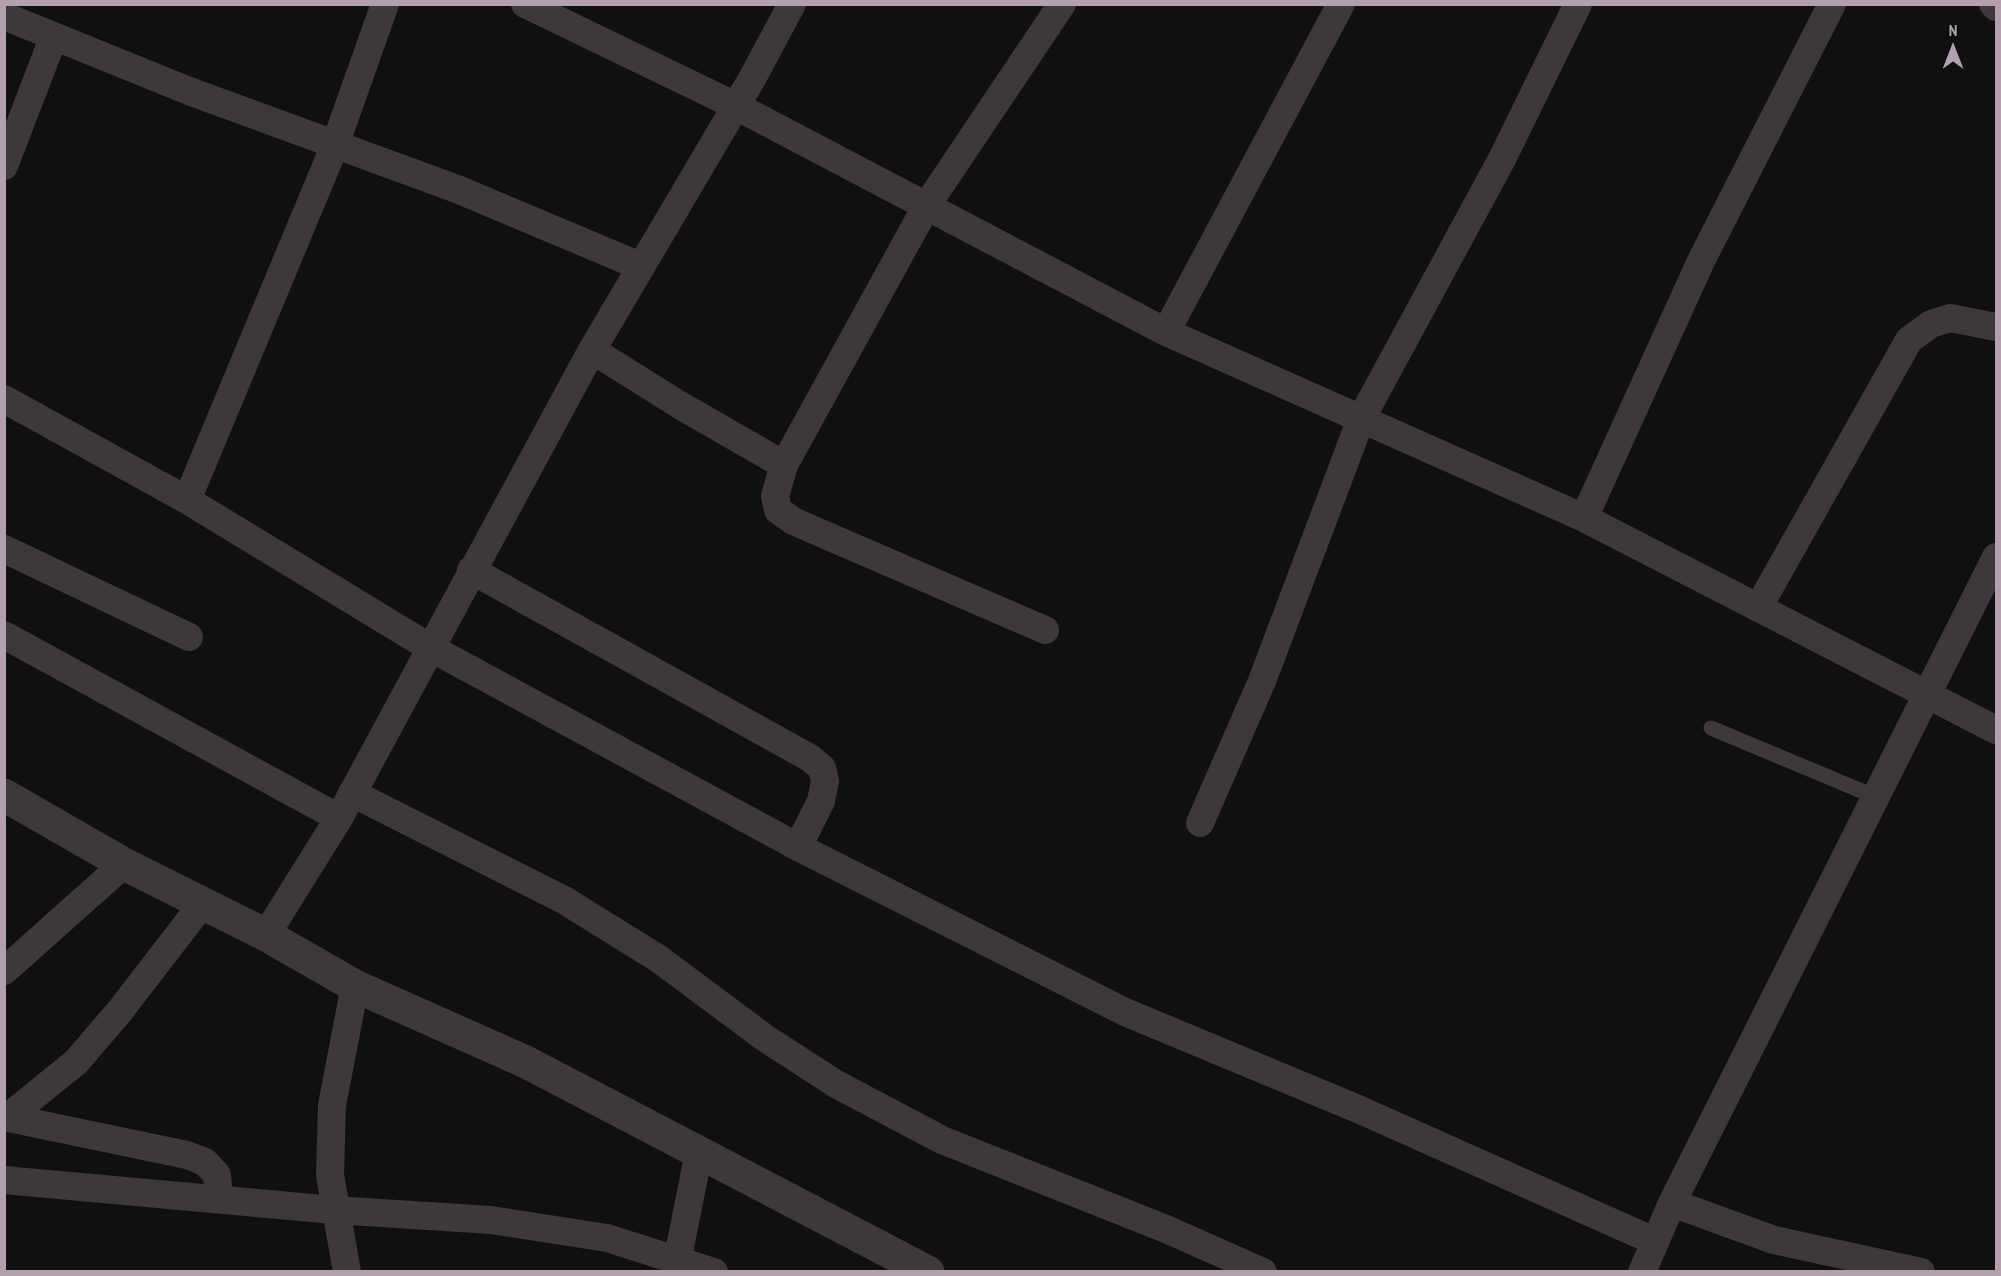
<!DOCTYPE html>
<html>
<head>
<meta charset="utf-8">
<style>
  body { margin:0 }
  #map { position:relative; width:2001px; height:1276px; overflow:hidden; background:#111010; font-family:"PT Sans Narrow",sans-serif }
  canvas { display:block }
  .frame { position:absolute; inset:0; border:6px solid #b49faf; pointer-events:none }
  .north { position:absolute; left:1923px; top:18px; width:60px; height:60px; -webkit-text-stroke:4px #0c0b0b; paint-order:stroke; rotate:0deg; font-size:16px; font-weight:700; line-height:24px; text-align:center; color:#b49faf }
  .north::after { content:''; display:block; margin:auto; width:21px; height:27px; background:#b49faf; clip-path:polygon(50% 0,100% 100%,50% 72%,0 100%) }
</style>
</head>
<body>
<div id="map">
<canvas width="2001" height="1276"></canvas>
<div class="frame"></div>
<div class="north">N</div>
</div>
<script>
const g = document.querySelector('canvas').getContext('2d');
g.lineJoin = 'round';
function toPath(rows) {
  const path = new Path2D();
  for (const r of rows) {
    path.moveTo(r[0], r[1]);
    for (let i = 2; i < r.length; i += 2) path.lineTo(r[i], r[i + 1]);
  }
  return path;
}
function stroke(path, color, width, dash) {
  g.strokeStyle = color;
  g.lineWidth = width;
  g.lineCap = dash ? 'butt' : 'round';
  g.setLineDash(dash || []);
  g.stroke(path);
}
stroke(toPath([
  [1711,728,1876,797]
]), '#3e373b', 15);
stroke(toPath([
  [525,4,736,106,1166,332,1584,518,1996,730],
  [1993,4,1996,7],
  [4,16,189,91,457,189,640,266],
  [4,166,54,36],
  [1166,332,1341,4],
  [592,350,678,404,784,465],
  [4,399,187,500,429,647,798,847,1125,1012,1358,1109,1654,1241],
  [187,500,335,145,385,4],
  [1584,518,1701,261,1832,4],
  [4,549,189,637],
  [471,570,810,758,822,768,825,781,821,801,798,847],
  [1758,608,1909,340,1931,324,1950,318,1996,327],
  [1045,630,793,521,778,510,775,496,784,465,927,205,1062,4],
  [4,635,339,818],
  [352,793,564,900,659,959,765,1038,836,1084,942,1140,1166,1229,1263,1272],
  [1200,823,1262,681,1361,419,1502,159,1578,4],
  [266,935,339,818,592,350,753,77,792,4],
  [4,971,124,864],
  [4,1117,187,1155,205,1162,217,1175,219,1199],
  [8,1117,76,1062,119,1012,203,903],
  [4,1180,334,1210,491,1220,607,1238,714,1272],
  [1672,1203,1774,1240,1921,1272],
  [347,1272,330,1175,332,1105,355,986],
  [675,1272,699,1152],
  [1642,1272,1672,1203,1996,557]
]), '#3e373b', 28);
stroke(toPath([
  [4,795,124,864,266,935,355,986,526,1062,928,1272]
]), '#3e373b', 33);
</script>
</body>
</html>
